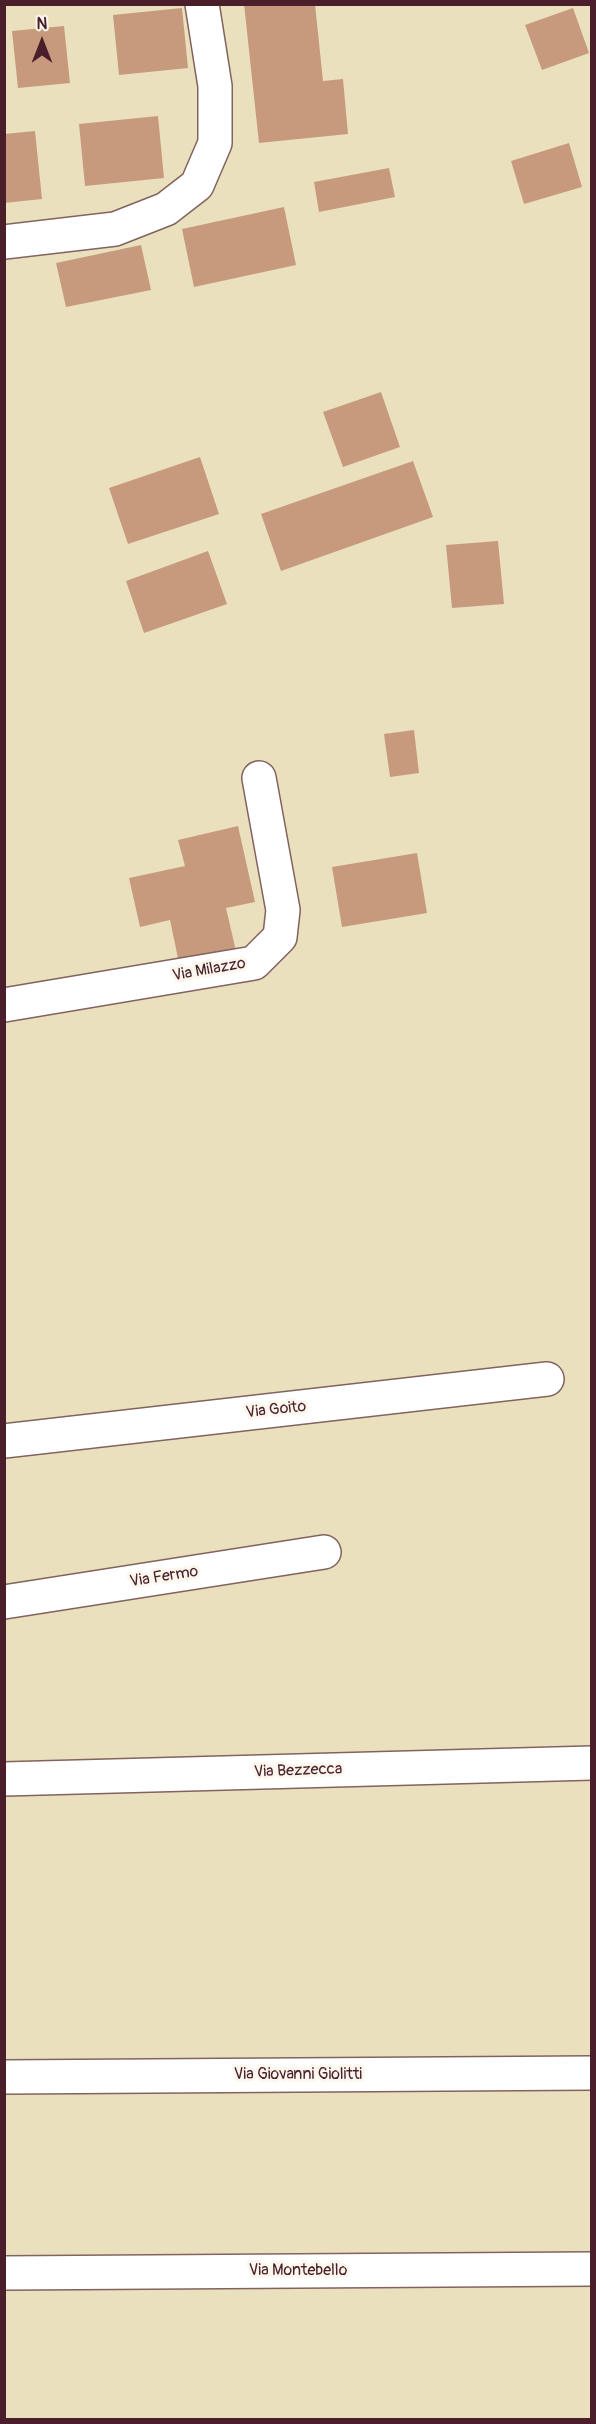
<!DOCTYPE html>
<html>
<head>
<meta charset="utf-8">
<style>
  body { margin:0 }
  #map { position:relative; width:596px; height:2424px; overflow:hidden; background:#eae0bd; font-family:Pangolin,sans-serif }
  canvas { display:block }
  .frame { position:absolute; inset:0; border:6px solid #4a1f2b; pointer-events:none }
  .north { position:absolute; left:12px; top:12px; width:60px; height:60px; -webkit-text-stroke:4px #fbf7ec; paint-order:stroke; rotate:0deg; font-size:16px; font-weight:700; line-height:24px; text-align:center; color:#4a1f2b }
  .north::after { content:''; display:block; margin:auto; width:21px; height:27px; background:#4a1f2b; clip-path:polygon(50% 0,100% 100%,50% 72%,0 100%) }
</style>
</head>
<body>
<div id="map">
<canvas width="596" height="2424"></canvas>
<div class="frame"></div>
<div class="north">N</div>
</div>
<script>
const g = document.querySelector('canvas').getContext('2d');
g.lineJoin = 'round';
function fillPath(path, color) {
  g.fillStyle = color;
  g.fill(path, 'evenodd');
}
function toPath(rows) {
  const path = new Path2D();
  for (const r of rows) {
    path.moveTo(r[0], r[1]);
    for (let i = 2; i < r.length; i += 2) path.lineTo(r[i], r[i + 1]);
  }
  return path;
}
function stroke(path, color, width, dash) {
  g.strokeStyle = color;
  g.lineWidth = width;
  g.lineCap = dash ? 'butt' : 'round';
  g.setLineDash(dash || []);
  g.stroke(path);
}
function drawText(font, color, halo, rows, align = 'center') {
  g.font = font + ' Pangolin,sans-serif';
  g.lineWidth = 6;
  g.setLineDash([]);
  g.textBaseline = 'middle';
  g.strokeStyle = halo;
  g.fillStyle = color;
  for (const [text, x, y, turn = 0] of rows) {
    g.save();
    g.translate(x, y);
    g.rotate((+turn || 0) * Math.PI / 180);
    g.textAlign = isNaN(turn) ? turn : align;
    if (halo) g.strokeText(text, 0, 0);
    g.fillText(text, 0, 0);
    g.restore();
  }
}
fillPath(toPath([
  [244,4,315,4,323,81,343,79,348,134,259,143],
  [182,8,188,68,119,75,113,15],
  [573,8,589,53,542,70,525,25],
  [64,26,70,83,18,88,12,31],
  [158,116,164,178,85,186,79,124],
  [35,131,42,199,4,203,4,134],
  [569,143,582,187,524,204,511,161],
  [389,168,395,197,319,212,314,182],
  [284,207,296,265,194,287,182,229],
  [141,245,151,290,66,307,56,263],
  [381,392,400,447,343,467,323,412],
  [200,457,219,514,128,544,109,488],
  [413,461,433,517,281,571,261,514],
  [498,541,504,604,452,608,446,545],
  [208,551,227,604,144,633,126,581],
  [414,730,419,773,390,777,384,734],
  [238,826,255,902,226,908,236,951,179,963,170,920,140,927,129,878,185,866,178,840],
  [417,853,427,913,342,927,332,867]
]), '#c89a7d');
const minor = toPath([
  [4,242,115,229,166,209,197,185,215,143,215,86,202,4],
  [4,1005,254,963,280,937,283,910,259,778],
  [4,1441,547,1379],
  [4,1602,324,1552],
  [4,1779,592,1763],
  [4,2077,592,2073],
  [4,2273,592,2269]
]);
stroke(minor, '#82635e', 36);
stroke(minor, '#fff', 33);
drawText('16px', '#4a1f2b', '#fbf7ec', [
  ["Via Milazzo",209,970,-10],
  ["Via Goito",276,1410,-6],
  ["Via Fermo",164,1577,-9],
  ["Via Bezzecca",298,1771,-2],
  ["Via Giovanni Giolitti",298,2075],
  ["Via Montebello",298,2271]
]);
</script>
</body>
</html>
